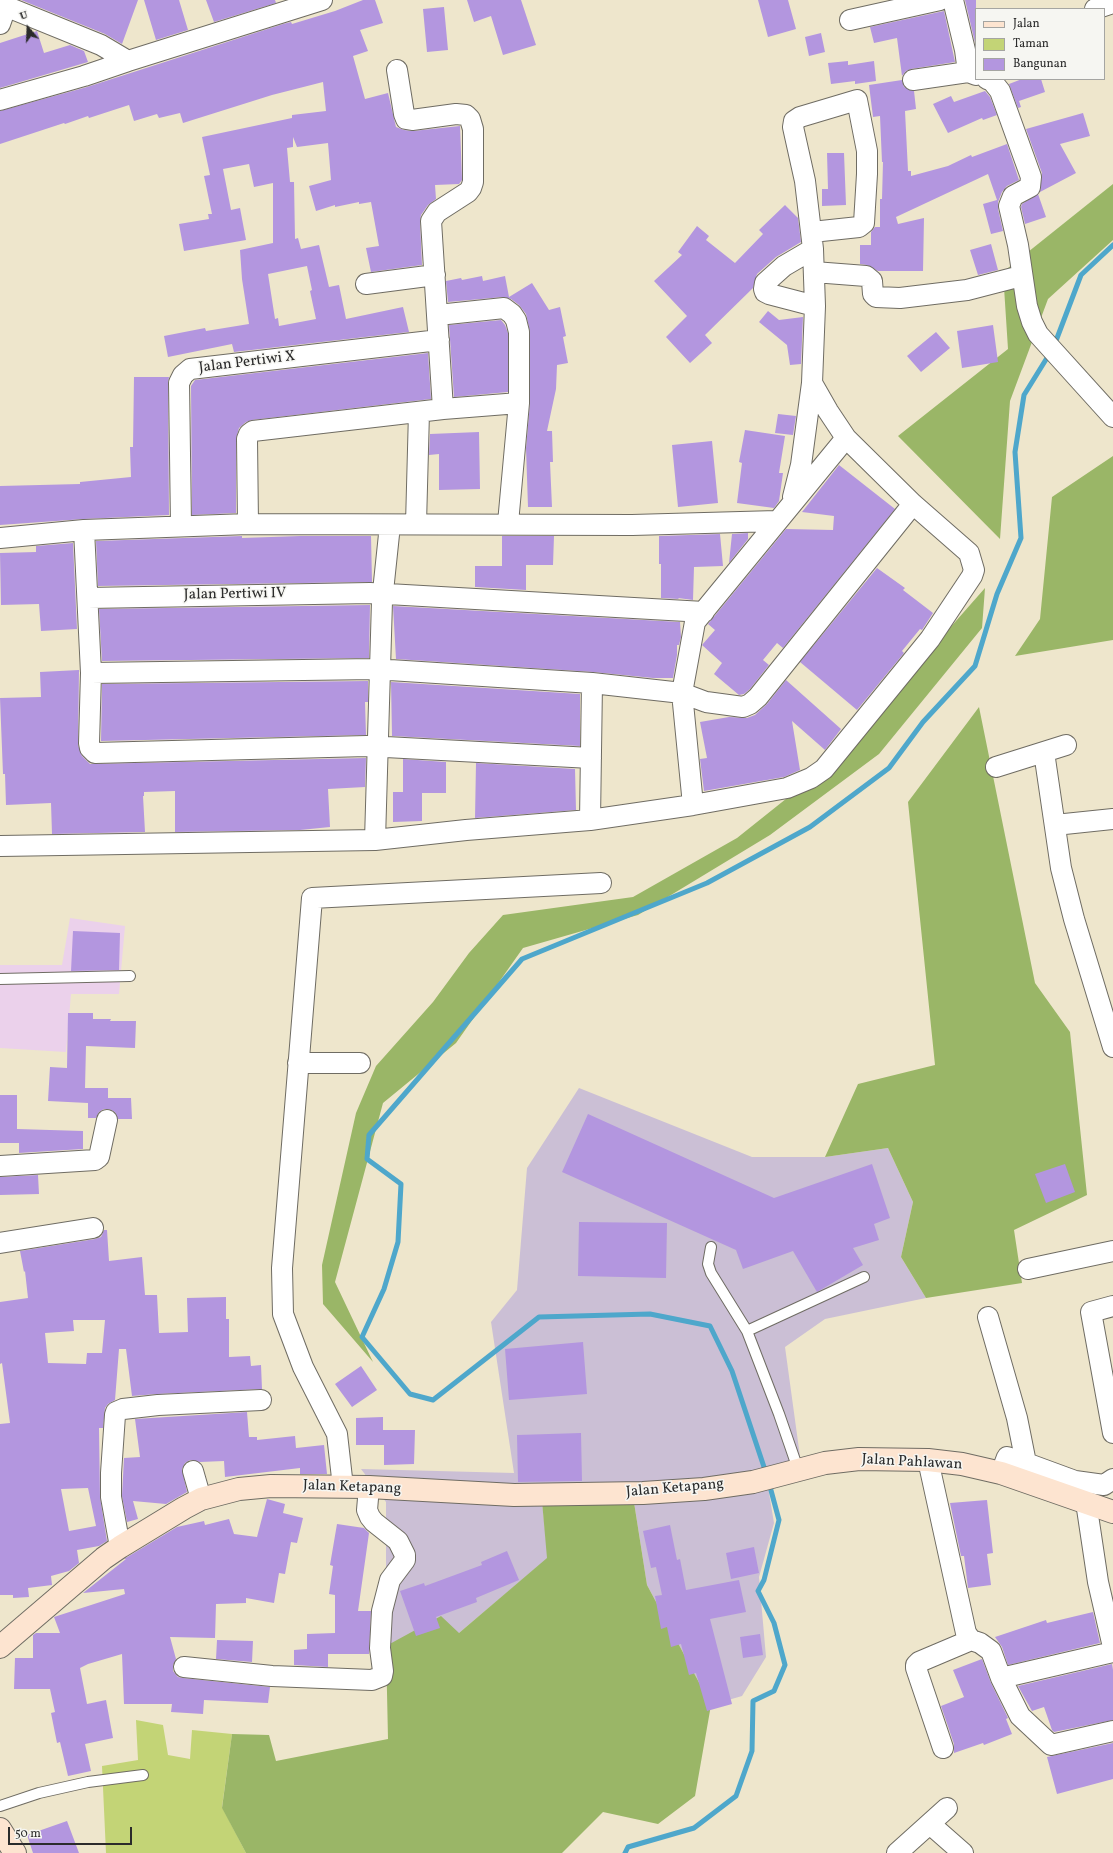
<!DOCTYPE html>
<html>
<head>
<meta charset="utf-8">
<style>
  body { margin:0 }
  #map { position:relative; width:1113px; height:1853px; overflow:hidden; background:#eee6cc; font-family:Vollkorn,serif }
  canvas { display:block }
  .legend { position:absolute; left:975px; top:8px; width:130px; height:72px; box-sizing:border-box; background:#f6f6f2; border:1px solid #a5a5a2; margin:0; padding:5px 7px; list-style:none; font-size:12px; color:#2b2b2b }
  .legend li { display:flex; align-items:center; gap:8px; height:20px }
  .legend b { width:20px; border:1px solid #a5a5a2 }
  .north { position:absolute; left:8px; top:8px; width:40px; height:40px; -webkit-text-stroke:3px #f6f6f2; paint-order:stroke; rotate:341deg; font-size:11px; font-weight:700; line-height:16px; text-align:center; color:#2b2b2b }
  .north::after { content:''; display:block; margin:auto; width:14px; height:18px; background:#2b2b2b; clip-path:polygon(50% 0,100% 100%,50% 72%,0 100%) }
  .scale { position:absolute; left:8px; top:1827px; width:124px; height:18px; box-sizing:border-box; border:2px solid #2b2b2b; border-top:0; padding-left:5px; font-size:12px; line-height:14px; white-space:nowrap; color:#2b2b2b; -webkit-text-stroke:3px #f6f6f2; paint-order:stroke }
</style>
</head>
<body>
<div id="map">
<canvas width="1113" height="1853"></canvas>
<ul class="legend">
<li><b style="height:5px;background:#fde4d0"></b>Jalan</li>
<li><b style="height:11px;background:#c3d476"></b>Taman</li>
<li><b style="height:11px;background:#b396df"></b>Bangunan</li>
</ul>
<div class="north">U</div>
<div class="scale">50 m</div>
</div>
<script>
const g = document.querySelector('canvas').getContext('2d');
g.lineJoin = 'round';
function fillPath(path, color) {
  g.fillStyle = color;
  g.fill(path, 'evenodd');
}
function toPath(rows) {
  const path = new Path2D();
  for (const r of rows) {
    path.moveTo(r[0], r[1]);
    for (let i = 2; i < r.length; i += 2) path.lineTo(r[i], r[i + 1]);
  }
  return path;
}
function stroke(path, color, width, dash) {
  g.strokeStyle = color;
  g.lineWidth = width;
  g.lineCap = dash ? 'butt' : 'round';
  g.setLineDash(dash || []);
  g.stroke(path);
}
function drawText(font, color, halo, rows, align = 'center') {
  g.font = font + ' Vollkorn,serif';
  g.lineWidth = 3;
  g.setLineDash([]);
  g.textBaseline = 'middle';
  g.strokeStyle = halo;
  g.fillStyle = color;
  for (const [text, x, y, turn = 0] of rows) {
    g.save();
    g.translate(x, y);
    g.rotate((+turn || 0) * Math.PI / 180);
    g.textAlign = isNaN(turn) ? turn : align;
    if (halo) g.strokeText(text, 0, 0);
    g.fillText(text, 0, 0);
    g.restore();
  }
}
fillPath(toPath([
  [70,918,125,926,119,994,71,994,66,1052,0,1048,0,965,62,965]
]), '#ebd1eb');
fillPath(toPath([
  [579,1088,752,1157,825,1157,888,1148,913,1202,901,1257,926,1298,825,1319,785,1347,802,1471,767,1481,774,1523,759,1577,766,1657,742,1696,711,1705,647,1585,633,1496,542,1501,548,1558,459,1633,386,1646,386,1502,361,1469,514,1473,491,1322,517,1290,527,1168]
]), '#cbbfd5');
fillPath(toPath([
  [136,1720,163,1725,168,1755,190,1759,192,1730,232,1734,222,1807,246,1853,106,1853,102,1766,138,1760]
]), '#c3d476');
fillPath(toPath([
  [1113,184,1113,240,1048,299,1010,401,1000,539,898,436,1008,349,1003,272],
  [1113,456,1113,640,1015,656,1040,619,1052,497],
  [985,588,982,628,879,754,770,835,638,915,523,948,456,1043,383,1103,335,1282,373,1362,323,1304,322,1265,356,1113,376,1066,433,1002,469,953,503,915,633,897,737,838,831,763],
  [979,707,1035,983,1070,1032,1087,1195,1014,1230,1022,1283,926,1298,901,1257,913,1202,888,1148,825,1157,858,1084,935,1065,908,802],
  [633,1496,647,1585,711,1705,695,1796,658,1824,603,1812,562,1853,246,1853,222,1808,232,1734,269,1735,276,1761,388,1739,386,1646,441,1616,459,1633,547,1558,542,1501]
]), '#9ab667');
stroke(toPath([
  [1054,346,1081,275,1113,245],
  [766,1473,732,1371,710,1326,650,1314,539,1317,433,1400,410,1394,362,1337,384,1289,398,1242,401,1184,367,1159,369,1135,522,959,707,883,810,827,889,768,923,722,975,666,997,594,1021,538,1015,452,1024,395,1050,353],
  [625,1853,628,1847,694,1828,736,1796,752,1751,753,1701,774,1691,785,1665,774,1623,758,1591,764,1580,779,1520,769,1483]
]), '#4ea7cb', 5);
fillPath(toPath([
  [21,0,138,0,122,44,105,34],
  [144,0,179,0,188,30,156,40],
  [206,0,275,0,276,3,214,22],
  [363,0,375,0,383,23,360,30,368,51,353,56,365,99,388,93,396,127,404,130,413,131,460,126,462,180,459,184,435,185,436,199,428,205,421,215,420,222,422,265,371,272,366,248,379,246,371,202,359,204,359,202,335,207,335,205,316,211,309,186,331,180,328,143,297,147,293,137,293,147,287,148,290,182,294,182,295,239,298,238,301,249,319,245,329,287,339,285,346,319,403,307,409,332,234,352,232,344,168,357,164,336,205,328,206,331,249,324,242,279,240,250,273,243,273,183,254,187,249,164,223,169,231,210,240,208,246,240,184,251,179,224,209,219,208,214,212,214,204,176,210,175,202,137,292,118,292,115,326,111,323,82,272,95,183,123,180,113,159,118,157,114,134,121,129,105,89,118,88,116,65,124,64,123,0,144,0,111,87,87,283,24,291,22,292,24,335,11],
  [307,266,312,290,310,291,316,319,279,326,278,318,275,319,268,274],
  [467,0,521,0,536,45,503,55,491,16,474,22],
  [758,0,788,0,796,29,768,37],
  [965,0,976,0,976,47],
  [444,7,448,50,427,52,423,9],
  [944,11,955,62,911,69,906,71,902,76,897,38,874,43,870,27],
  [37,31,44,53,70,45,84,51,88,62,0,88,0,43],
  [821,33,825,52,809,56,805,37],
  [848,61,848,65,874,61,876,81,855,84,855,81,831,84,828,63],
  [1022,79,1041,79,1045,92,1019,101,1021,107,1018,108,1009,84],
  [902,80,904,87,914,91,916,109,905,111,908,171,911,171,911,176,948,166,971,155,972,157,1007,144,1019,180,1007,186,1002,192,998,202,998,209,1003,231,991,234,983,204,997,200,988,174,896,217,898,224,924,218,923,271,878,271,867,265,860,264,860,245,871,245,871,232,875,227,880,227,880,199,882,199,883,162,882,162,880,116,873,117,869,85],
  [985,91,990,97,997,115,983,120,982,118,948,133,933,104,951,96,954,102],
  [1083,113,1090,136,1060,144,1076,173,1040,192,1042,173,1026,129],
  [827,153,844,153,846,205,822,206,822,189,828,189],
  [1038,194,1046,217,1025,224,1021,207,1022,204],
  [785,205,798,218,801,242,776,257,757,274,753,288,705,335,712,343,690,363,666,337,687,316,654,281,682,255,678,252,697,226,709,236,706,240,735,263,763,234,759,230],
  [991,244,998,270,978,275,970,250],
  [482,276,483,281,505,276,509,297,532,283,549,310,560,307,566,336,563,337,568,363,557,365,556,389,547,431,552,431,553,462,550,462,552,507,528,507,526,448,530,403,530,332,526,314,519,305,511,299,503,297,448,302,446,281,461,278,462,280],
  [768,311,779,320,803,317,801,364,790,365,787,345,759,322],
  [501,320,505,325,508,333,508,392,454,397,449,325],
  [993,325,998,362,962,368,957,331],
  [936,332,950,348,921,372,907,356],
  [428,353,431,399,252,420,246,422,239,428,236,439,236,513,192,515,191,386,195,380],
  [134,377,169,377,168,383,169,515,84,519,0,525,0,486,80,484,80,482,131,477,130,447,133,447],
  [778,414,796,416,793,435,775,433],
  [745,430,785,436,779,473,783,473,779,501,774,508,737,503,742,463,739,462],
  [479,432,480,489,439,490,439,454,429,455,430,434],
  [712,441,718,503,678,507,672,445],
  [839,465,895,509,783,648,777,643,763,660,769,665,750,689,744,694,739,695,714,674,722,663,702,645,715,630,708,624,786,529,833,530,834,516,802,512],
  [748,533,748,539,729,563,732,534],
  [720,534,723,566,694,567,693,600,678,598,679,599,661,598,661,564,659,564,659,536],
  [242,536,242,538,300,536,371,536,372,582,98,586,96,541],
  [502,536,554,536,553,565,526,565,526,590,475,587,475,566,502,566],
  [73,543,77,629,41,631,39,604,1,605,0,553,36,552,36,546],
  [877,568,905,588,903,590,933,613,922,630,920,629,902,651,904,653,857,710,800,662],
  [370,605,369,658,102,661,99,609],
  [393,606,680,622,681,637,679,645,677,645,677,655,673,678,653,678,593,672,396,659],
  [79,670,78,745,82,756,90,764,366,758,365,787,328,789,330,827,300,830,175,832,175,791,144,792,144,796,143,796,145,832,52,834,51,803,6,805,5,774,3,774,0,698,41,697,40,672],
  [786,680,841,729,825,750,792,721,800,770,784,777,704,791,700,759,707,758,700,722,729,717,747,718,755,715,767,704],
  [368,681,368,702,365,702,366,735,101,741,102,684],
  [391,682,580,694,580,746,392,736],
  [403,759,446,762,446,793,422,793,422,821,393,822,393,792,403,792],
  [476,763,575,769,576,810,475,818],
  [73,931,120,933,119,970,71,971],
  [68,1013,93,1013,93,1019,111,1019,110,1021,136,1021,135,1048,86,1046,85,1088,108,1088,108,1098,131,1098,132,1119,118,1119,115,1112,109,1109,104,1109,99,1112,96,1118,88,1118,88,1103,48,1101,50,1067,67,1068],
  [0,1095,17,1095,17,1129,83,1131,83,1149,19,1153,19,1143,0,1143],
  [588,1114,774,1198,872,1164,890,1218,874,1224,879,1240,853,1248,863,1265,817,1292,793,1251,743,1269,736,1250,562,1172],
  [1065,1164,1075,1192,1046,1203,1035,1174],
  [38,1175,39,1194,0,1195,0,1177],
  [579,1222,667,1223,666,1278,578,1276],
  [104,1230,107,1230,109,1261,142,1257,145,1295,157,1295,159,1333,188,1332,187,1298,226,1297,226,1319,229,1319,229,1357,250,1356,251,1366,261,1365,262,1389,157,1394,132,1396,126,1349,119,1349,115,1400,108,1404,105,1408,103,1428,99,1428,100,1497,107,1541,99,1546,77,1550,79,1563,69,1571,51,1576,52,1585,28,1588,29,1597,13,1598,13,1595,0,1595,0,1424,10,1423,2,1363,0,1364,0,1302,28,1298,25,1271,24,1272,20,1251,95,1239,101,1237],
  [73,1320,105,1320,102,1353,87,1353,86,1364,48,1363,45,1333,74,1331],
  [88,1488,96,1526,69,1531,61,1489],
  [583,1342,587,1394,509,1400,505,1349],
  [361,1366,377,1390,352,1407,335,1384],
  [247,1412,249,1437,257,1437,257,1440,295,1436,296,1448,324,1445,327,1474,300,1474,300,1468,225,1477,224,1461,200,1462,190,1460,185,1463,182,1469,187,1492,166,1504,133,1501,138,1519,127,1522,122,1496,124,1458,140,1457,135,1419],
  [383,1417,383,1430,415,1430,414,1464,384,1465,384,1445,356,1445,356,1418],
  [581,1433,582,1481,518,1482,517,1435],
  [267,1499,285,1504,283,1513,303,1518,297,1543,291,1542,285,1574,279,1573,274,1603,246,1598,246,1603,216,1604,215,1638,170,1637,176,1659,173,1665,173,1671,178,1677,183,1678,270,1687,268,1703,204,1700,203,1714,171,1712,172,1704,124,1704,122,1654,88,1664,80,1668,87,1704,106,1700,113,1738,85,1744,91,1771,68,1776,60,1742,57,1743,51,1713,55,1712,50,1689,14,1689,15,1658,33,1658,33,1635,36,1633,60,1633,54,1617,125,1594,124,1589,83,1593,126,1559,124,1559,177,1527,204,1521,205,1525,229,1519,234,1534,257,1537],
  [987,1500,993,1553,987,1554,991,1585,968,1588,964,1556,961,1556,950,1503],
  [337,1524,364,1528,369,1533,358,1611,371,1611,369,1654,328,1654,328,1667,294,1665,294,1650,307,1649,307,1634,335,1633,335,1595,329,1594,333,1566,330,1565],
  [670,1525,677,1560,680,1559,686,1590,739,1580,746,1612,710,1619,732,1704,707,1711,696,1673,689,1675,681,1644,671,1647,667,1627,661,1629,655,1596,662,1595,656,1567,651,1568,643,1531],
  [754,1547,759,1573,731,1579,726,1553],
  [507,1551,519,1580,476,1598,477,1602,436,1617,440,1628,416,1636,400,1591,424,1583,425,1586,482,1565,481,1562],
  [1093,1612,1100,1643,1008,1665,1002,1647,995,1637,1046,1620,1047,1623],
  [760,1634,763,1655,743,1658,740,1637],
  [217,1640,253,1641,252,1662,216,1659],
  [982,1659,991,1683,1008,1718,1006,1719,1012,1734,984,1745,983,1743,954,1753,954,1744,941,1706,964,1697,953,1670],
  [1112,1664,1113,1670,1113,1720,1054,1732,1052,1730,1044,1707,1032,1711,1018,1686],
  [1113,1743,1113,1779,1057,1794,1047,1757],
  [67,1821,79,1853,33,1853,27,1835]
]), '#b396df');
const lane = toPath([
  [0,979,130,976],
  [711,1247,708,1264,711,1273,747,1331,779,1414,798,1469],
  [747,1331,864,1277],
  [0,1806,39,1793,88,1782,143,1775]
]);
const street = toPath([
  [953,0,965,50,968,72,976,75],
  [0,4,101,45,128,61],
  [1095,9,1113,3],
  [850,20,940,0],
  [0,24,6,7],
  [397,70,404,114,406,119,412,120,456,114,466,115,470,119,473,129,473,182,471,188,468,192,437,212,431,221,443,409],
  [987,79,992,81,1000,91,1031,177,1030,187,1013,196,1009,206,1018,245,1027,306,1032,322,1038,334,1113,417],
  [913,80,968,72],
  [0,100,84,76,128,61,322,0],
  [813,249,784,266,765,283,764,289,765,292,769,294,815,306],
  [814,272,866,276,872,281,873,294,876,297,900,298,967,290,1021,276],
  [366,284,435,275],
  [438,315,504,308,512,314,516,320,519,332,519,403,508,523],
  [793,497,801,465,812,383],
  [248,524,247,439,249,434,253,431,443,409,519,403],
  [416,524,419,412],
  [181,525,179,383,183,375,190,369,439,340],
  [84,530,91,673,89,743,90,748,95,753,367,746,591,758],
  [0,538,84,530,248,524,632,525,777,521],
  [88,598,370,593,704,612],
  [91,673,374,669,592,683,682,693,706,702,743,707,750,704,758,697,913,504],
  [1044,752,1061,868,1074,919,1113,1047],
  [996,767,1066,745],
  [693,805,682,693,695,622,846,438],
  [590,820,592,683],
  [1055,825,1113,819],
  [375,840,382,601,390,525],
  [0,846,375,840,466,830,590,820,693,805,787,788,811,778,824,769,930,639,972,576,974,570,969,553,913,504,846,438,828,411,812,383,815,306,813,249,805,181,793,127,794,121,800,117,857,100,867,151,867,174,864,223,859,227,812,232],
  [298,1063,360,1063],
  [0,1166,95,1160,99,1157,107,1120],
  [0,1243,93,1228],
  [1028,1269,1113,1251],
  [1113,1306,1091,1312,1113,1433],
  [988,1317,1017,1418,1026,1463],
  [928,1460,966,1633,971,1640,980,1643,991,1651,1001,1678,1020,1716,1051,1745,1113,1731],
  [193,1471,201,1499],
  [1001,1473,1007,1457,1026,1463,1075,1481,1104,1485,1113,1479],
  [343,1487,337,1434,303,1367,283,1314,282,1268,312,898,601,883],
  [1086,1502,1098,1582,1113,1647],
  [120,1547,111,1497,111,1473,115,1415,116,1412,123,1409,158,1405,261,1400],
  [184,1667,272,1676,372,1680,382,1676,383,1671,380,1648,382,1611,390,1580,405,1560,405,1555,398,1541,374,1522,370,1517,367,1510,369,1487],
  [1001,1678,1113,1652],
  [943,1748,916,1668,916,1665,919,1662,971,1640],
  [930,1824,963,1853],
  [897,1853,947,1808]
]);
const secondary = toPath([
  [0,1647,104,1558,120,1547,184,1508,201,1499,239,1489,271,1486,369,1487,514,1495,643,1493,704,1489,753,1482,825,1463,859,1459,928,1460,962,1464,1001,1473,1113,1512],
  [0,1829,15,1853]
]);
stroke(lane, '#6f6c63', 12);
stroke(street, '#6f6c63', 22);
stroke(secondary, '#6f6c63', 24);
stroke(lane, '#fff', 10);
stroke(street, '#fff', 20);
stroke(secondary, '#fde4d0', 22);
drawText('15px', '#2b2b2b', '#f6f6f2', [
  ["Jalan Pertiwi X",247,363,-7],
  ["Jalan Pertiwi IV",235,595,-1],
  ["Jalan Pahlawan",912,1463,3],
  ["Jalan Ketapang",352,1488,2],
  ["Jalan Ketapang",675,1489,-5]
]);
</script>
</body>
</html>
